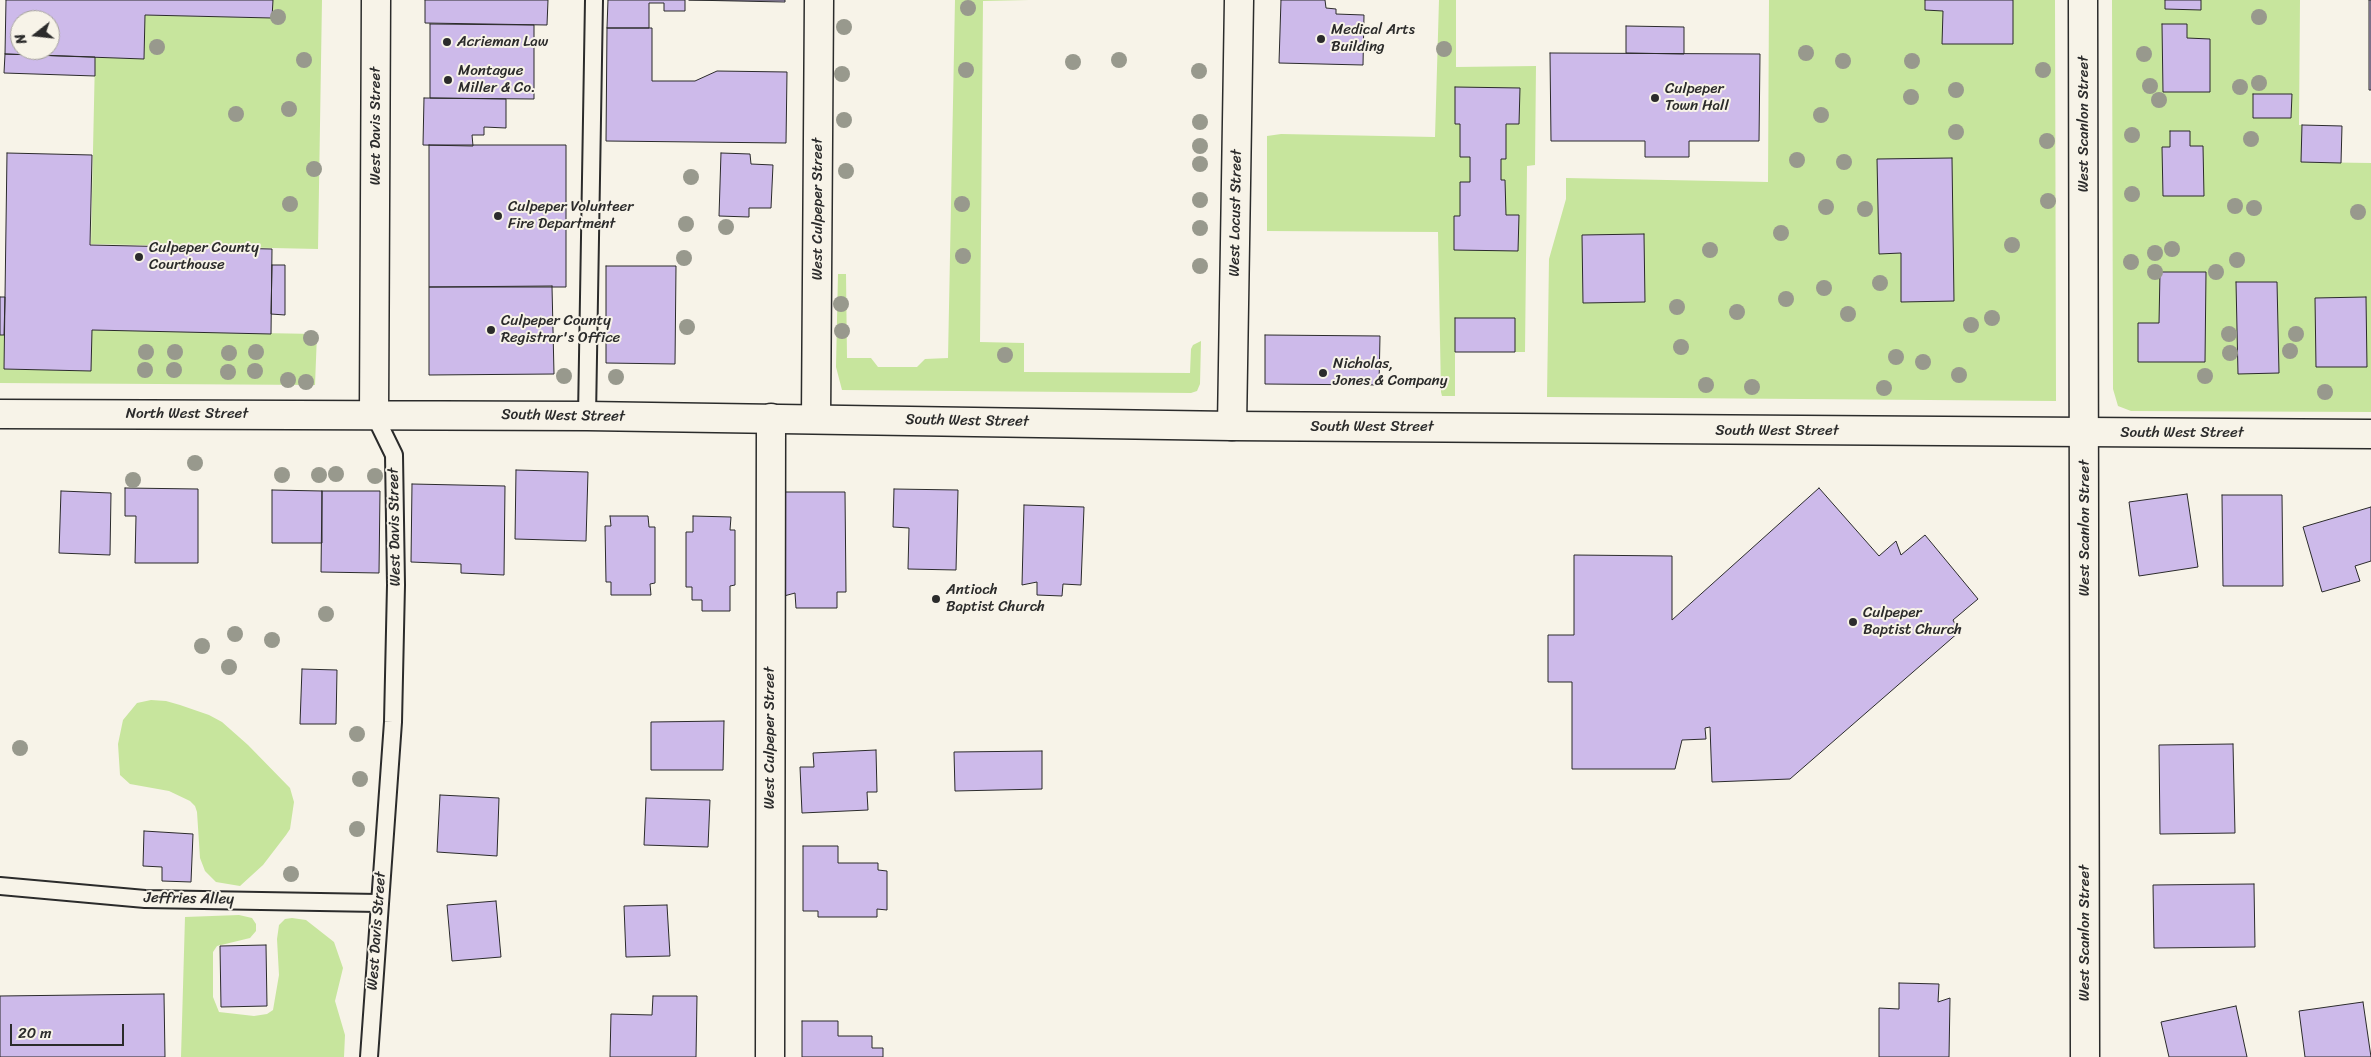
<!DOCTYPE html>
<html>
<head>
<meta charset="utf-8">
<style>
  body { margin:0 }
  #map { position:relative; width:2371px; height:1057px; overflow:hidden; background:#f7f3e8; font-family:Sriracha,sans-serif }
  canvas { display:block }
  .north { position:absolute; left:10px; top:10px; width:50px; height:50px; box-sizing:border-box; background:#f7f3e8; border:1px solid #a5a39c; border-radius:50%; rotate:254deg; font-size:14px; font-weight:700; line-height:20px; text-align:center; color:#2b2b2b }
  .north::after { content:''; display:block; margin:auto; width:18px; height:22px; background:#2b2b2b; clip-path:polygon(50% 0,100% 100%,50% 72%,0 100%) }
  .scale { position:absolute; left:10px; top:1024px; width:114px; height:22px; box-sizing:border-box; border:2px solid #2b2b2b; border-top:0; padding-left:6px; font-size:15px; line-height:18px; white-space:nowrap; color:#2b2b2b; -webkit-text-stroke:4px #f7f3e8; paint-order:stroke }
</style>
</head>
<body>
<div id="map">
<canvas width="2371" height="1057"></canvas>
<div class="north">N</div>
<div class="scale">20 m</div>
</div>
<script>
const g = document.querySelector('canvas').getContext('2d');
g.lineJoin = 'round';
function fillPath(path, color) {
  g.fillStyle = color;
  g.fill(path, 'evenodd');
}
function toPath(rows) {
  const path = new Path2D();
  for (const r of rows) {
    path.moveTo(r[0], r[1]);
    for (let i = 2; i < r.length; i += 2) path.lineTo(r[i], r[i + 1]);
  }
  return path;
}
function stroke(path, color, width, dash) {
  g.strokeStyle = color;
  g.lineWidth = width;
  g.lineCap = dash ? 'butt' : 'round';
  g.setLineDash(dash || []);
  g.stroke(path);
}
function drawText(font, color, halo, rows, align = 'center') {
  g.font = font + ' Sriracha,sans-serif';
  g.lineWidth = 4;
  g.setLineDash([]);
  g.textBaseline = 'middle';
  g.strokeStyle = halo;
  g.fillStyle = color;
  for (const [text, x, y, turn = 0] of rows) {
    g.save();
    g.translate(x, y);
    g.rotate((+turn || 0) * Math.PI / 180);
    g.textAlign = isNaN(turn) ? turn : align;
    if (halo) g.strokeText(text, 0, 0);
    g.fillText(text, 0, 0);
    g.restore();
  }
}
fillPath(toPath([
  [273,0,322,0,318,249,91,244,95,57,144,59,145,15,272,18],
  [955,0,1029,0,983,1,980,342,1024,343,1024,372,1190,373,1191,349,1193,345,1201,341,1200,384,1197,391,1191,393,842,390,836,367,838,274,846,274,847,358,871,358,878,367,917,367,925,359,948,358],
  [1439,0,1456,0,1456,67,1536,66,1535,165,1527,166,1525,352,1515,352,1514,318,1455,318,1455,396,1442,396,1441,392,1438,232,1267,231,1267,136,1281,134,1435,137],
  [1769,0,2055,0,2056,401,1547,397,1549,259,1566,199,1566,178,1768,182],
  [2112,0,2300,0,2299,125,2302,125,2301,162,2371,163,2371,412,2131,411,2118,406,2113,389],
  [92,330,317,334,315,385,0,383,0,335,4,335,4,369,91,371],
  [151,700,166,701,180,705,209,715,222,722,248,745,290,788,294,802,290,829,286,835,263,865,240,886,216,882,205,871,200,858,197,812,195,806,190,801,169,791,130,784,120,775,118,744,123,720,137,703],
  [239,915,252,918,256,924,256,931,250,938,217,946,213,952,213,997,219,1012,254,1016,267,1014,273,1010,279,975,277,939,279,925,285,919,292,918,306,920,334,942,343,968,335,1001,345,1035,344,1057,181,1057,185,917]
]), '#c7e59d');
const building = toPath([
  [6,0,273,0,272,18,145,15,144,59,5,54,6,0],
  [20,20,50,20,50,50,20,50,20,20],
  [425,0,548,0,547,25,425,23,425,0],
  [608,0,685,0,685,11,664,11,664,3,649,3,649,28,607,28,608,0],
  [689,0,785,0,785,2,689,0],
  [1281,0,1325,0,1326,8,1336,9,1336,14,1364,15,1363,65,1279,63,1281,0],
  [1925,0,2013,0,2013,44,1942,44,1943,11,1925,10,1925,0],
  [2165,0,2201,0,2201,10,2165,9,2165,0],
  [2369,0,2371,0,2371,90,2369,90,2369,0],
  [430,24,534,25,534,99,430,98,430,24],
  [2162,24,2187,24,2187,38,2210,39,2210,92,2163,92,2162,24],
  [1626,26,1684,27,1684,54,1626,53,1626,26],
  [607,28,652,28,652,81,695,81,717,71,787,72,786,143,606,141,607,28],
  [1550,53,1760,54,1759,141,1689,141,1689,157,1645,157,1645,141,1551,141,1550,53],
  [5,54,95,57,95,76,4,73,5,54],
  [1455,87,1520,88,1519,124,1506,124,1506,159,1501,159,1501,180,1505,180,1506,215,1519,215,1518,251,1454,250,1454,216,1460,216,1460,182,1470,182,1470,157,1460,157,1460,124,1455,124,1455,87],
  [2253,94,2292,94,2291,118,2253,118,2253,94],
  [424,98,506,99,506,128,484,127,484,135,472,135,473,146,423,145,424,98],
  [2302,125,2342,126,2341,163,2301,162,2302,125],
  [2170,131,2190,131,2190,146,2203,146,2204,196,2163,196,2162,147,2170,147,2170,131],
  [429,145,566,145,566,287,429,287,429,145],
  [7,153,92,155,90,245,272,249,271,334,92,330,91,371,4,369,7,153],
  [721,153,750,154,751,164,773,165,771,208,749,208,749,217,719,216,721,153],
  [1952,158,1954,301,1901,302,1901,253,1879,254,1877,159,1952,158],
  [1644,234,1645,302,1583,303,1582,235,1644,234],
  [272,265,285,265,285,315,271,314,272,265],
  [606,266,676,266,675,364,606,363,606,266],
  [2160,272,2206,272,2205,362,2138,362,2138,323,2159,323,2160,272],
  [2236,282,2277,282,2279,373,2238,374,2236,282],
  [552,286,554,374,429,375,429,287,552,286],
  [0,297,5,297,4,335,0,335,0,297],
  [2366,297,2367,367,2316,367,2315,298,2366,297],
  [1455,318,1515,318,1515,352,1455,352,1455,318],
  [1265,335,1380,336,1379,385,1265,384,1265,335],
  [516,470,588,472,586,541,515,539,516,470],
  [412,484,505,486,504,575,461,573,461,564,411,562,412,484],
  [125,488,198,489,198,563,135,563,136,516,125,516,125,488],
  [1819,488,1879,556,1896,541,1901,555,1925,535,1978,599,1953,620,1959,632,1790,779,1712,782,1710,727,1705,728,1706,739,1682,740,1675,769,1572,769,1572,682,1548,682,1548,635,1574,635,1574,555,1672,556,1672,620,1819,488],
  [894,489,958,490,956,570,908,569,909,528,893,527,894,489],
  [272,490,322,491,322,543,272,543,272,490],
  [61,491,111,493,110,555,59,553,61,491],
  [322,491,380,491,379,573,321,572,322,491],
  [784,492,845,492,846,592,837,592,837,608,796,608,795,593,784,596,784,492],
  [2187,494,2198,567,2139,576,2129,502,2187,494],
  [2222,495,2282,495,2283,586,2223,586,2222,495],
  [1024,505,1084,507,1081,585,1063,584,1062,596,1037,595,1037,582,1022,585,1024,505],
  [2371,507,2371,561,2355,566,2360,581,2322,592,2303,527,2371,507],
  [610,516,648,516,649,527,655,527,655,583,650,584,651,595,611,595,611,582,606,582,605,526,611,526,610,516],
  [693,516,731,517,730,530,735,530,735,585,730,586,730,611,702,611,702,600,692,600,692,587,686,587,686,532,693,532,693,516],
  [302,669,337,670,336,724,300,724,302,669],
  [724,721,723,770,651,770,651,722,724,721],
  [2233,744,2235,833,2160,834,2159,745,2233,744],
  [876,750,877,792,867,792,868,810,802,813,800,767,814,767,813,753,876,750],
  [1042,751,1042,789,955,791,954,752,1042,751],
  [440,795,499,798,497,856,437,852,440,795],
  [646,798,710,800,708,847,644,845,646,798],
  [144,831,193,834,191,882,162,881,162,867,143,866,144,831],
  [803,846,838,846,838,863,878,863,878,870,887,871,887,910,877,909,877,917,818,917,818,911,803,911,803,846],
  [2254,884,2255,947,2154,948,2153,885,2254,884],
  [496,901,501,957,452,961,447,905,496,901],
  [667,905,670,956,626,957,624,906,667,905],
  [266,945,267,1006,221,1007,220,946,266,945],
  [1899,983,1939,984,1938,1002,1950,998,1949,1057,1879,1057,1879,1008,1899,1009,1899,983],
  [164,994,165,1057,0,1057,0,996,164,994],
  [653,996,697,996,696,1057,610,1057,611,1014,652,1015,653,996],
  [2363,1002,2371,1057,2305,1057,2299,1011,2363,1002],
  [2236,1006,2247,1057,2169,1057,2161,1022,2236,1006],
  [802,1021,838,1021,838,1036,872,1036,872,1048,883,1048,883,1057,802,1057,802,1021]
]);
fillPath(building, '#cdbaea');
stroke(building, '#2b2b2b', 1);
const lane = toPath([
  [587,416,594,0],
  [0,886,145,899,378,903],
  [369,1057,393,722,396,585,394,455,374,414]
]);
const street = toPath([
  [2083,0,2085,1057],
  [816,418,819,0],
  [1232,426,1239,0],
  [770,1057,771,418]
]);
const secondary = toPath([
  [0,414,587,416,1232,426,2371,434],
  [374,414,376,0]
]);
stroke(lane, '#2b2b2b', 20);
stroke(street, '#2b2b2b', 31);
stroke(secondary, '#2b2b2b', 31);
stroke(lane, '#f7f3e8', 16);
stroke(street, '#f7f3e8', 28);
stroke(secondary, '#f7f3e8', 28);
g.fillStyle = '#98998d';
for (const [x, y] of [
  [968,8],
  [278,17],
  [2259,17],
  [844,27],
  [157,47],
  [1444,49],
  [1806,53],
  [2144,54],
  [304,60],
  [1119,60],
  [1843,61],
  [1912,61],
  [1073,62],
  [966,70],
  [2043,70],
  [1199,71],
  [842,74],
  [2259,83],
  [2150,86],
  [2240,87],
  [1956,90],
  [1911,97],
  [2159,100],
  [289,109],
  [236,114],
  [1821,115],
  [844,120],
  [1200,122],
  [1956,132],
  [2132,135],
  [2251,139],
  [2047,141],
  [1200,146],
  [1797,160],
  [1844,162],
  [1200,164],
  [314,169],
  [846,171],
  [691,177],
  [2132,194],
  [1200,200],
  [2048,201],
  [290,204],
  [962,204],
  [2235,206],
  [1826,207],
  [2254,208],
  [1865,209],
  [2358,212],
  [686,224],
  [726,227],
  [1200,228],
  [1781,233],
  [2012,245],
  [2172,249],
  [1710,250],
  [2155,253],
  [963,256],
  [684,258],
  [2237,260],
  [2131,262],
  [1200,266],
  [2155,272],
  [2216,272],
  [1880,283],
  [1824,288],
  [1786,299],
  [841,304],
  [1677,307],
  [1737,312],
  [1848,314],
  [1992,318],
  [1971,325],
  [687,327],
  [842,331],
  [2229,334],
  [2296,334],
  [311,338],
  [1681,347],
  [2290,351],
  [146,352],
  [175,352],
  [256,352],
  [229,353],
  [2230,353],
  [1005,355],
  [1896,357],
  [1923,362],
  [145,370],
  [174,370],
  [255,371],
  [228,372],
  [1959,375],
  [564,376],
  [2205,376],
  [616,377],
  [288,380],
  [306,382],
  [1706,385],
  [1752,387],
  [1884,388],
  [2325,392],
  [195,463],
  [336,474],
  [282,475],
  [319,475],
  [375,476],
  [133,480],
  [326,614],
  [235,634],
  [272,640],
  [202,646],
  [229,667],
  [357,734],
  [20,748],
  [360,779],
  [357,829],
  [291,874]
]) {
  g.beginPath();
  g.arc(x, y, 8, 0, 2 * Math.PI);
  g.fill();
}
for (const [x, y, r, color] of [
  [1321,39,5,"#2b2b2b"],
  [447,42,5,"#2b2b2b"],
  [448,80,5,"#2b2b2b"],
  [1655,98,5,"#2b2b2b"],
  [498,216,5,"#2b2b2b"],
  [139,257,5,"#2b2b2b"],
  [491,330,5,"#2b2b2b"],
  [1323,373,5,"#2b2b2b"],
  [936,599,5,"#2b2b2b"],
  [1853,622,5,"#2b2b2b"]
]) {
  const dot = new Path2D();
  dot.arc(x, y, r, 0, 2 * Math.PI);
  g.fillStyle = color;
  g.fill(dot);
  stroke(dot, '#f7f3e8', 2);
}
drawText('15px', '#2b2b2b', '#f7f3e8', [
  ["Medical Arts",1331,30],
  ["Building",1331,47],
  ["Acrieman Law",457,42],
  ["Montague",458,71],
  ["Miller & Co.",458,88],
  ["Culpeper",1665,89],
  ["Town Hall",1665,106],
  ["Culpeper Volunteer",508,207],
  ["Fire Department",508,224],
  ["Culpeper County",149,248],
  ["Courthouse",149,265],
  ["Culpeper County",501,321],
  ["Registrar's Office",501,338],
  ["Nicholas,",1333,364],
  ["Jones & Company",1333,381],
  ["Antioch",946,590],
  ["Baptist Church",946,607],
  ["Culpeper",1863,613],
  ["Baptist Church",1863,630]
], 'left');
drawText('15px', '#2b2b2b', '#f7f3e8', [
  ["West Scanlon Street",2084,124,-90],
  ["West Davis Street",376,126,-90],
  ["West Culpeper Street",818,209,-90],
  ["West Locust Street",1236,213,-89],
  ["North West Street",187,414],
  ["South West Street",563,416,1],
  ["South West Street",967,421,1],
  ["South West Street",1372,427],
  ["South West Street",1777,431],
  ["South West Street",2182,433],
  ["West Davis Street",395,527,-91],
  ["West Scanlon Street",2085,528,-90],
  ["West Culpeper Street",770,738,-90],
  ["Jeffries Alley",189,899,1],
  ["West Davis Street",377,931,-86],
  ["West Scanlon Street",2085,933,-90]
]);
</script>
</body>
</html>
